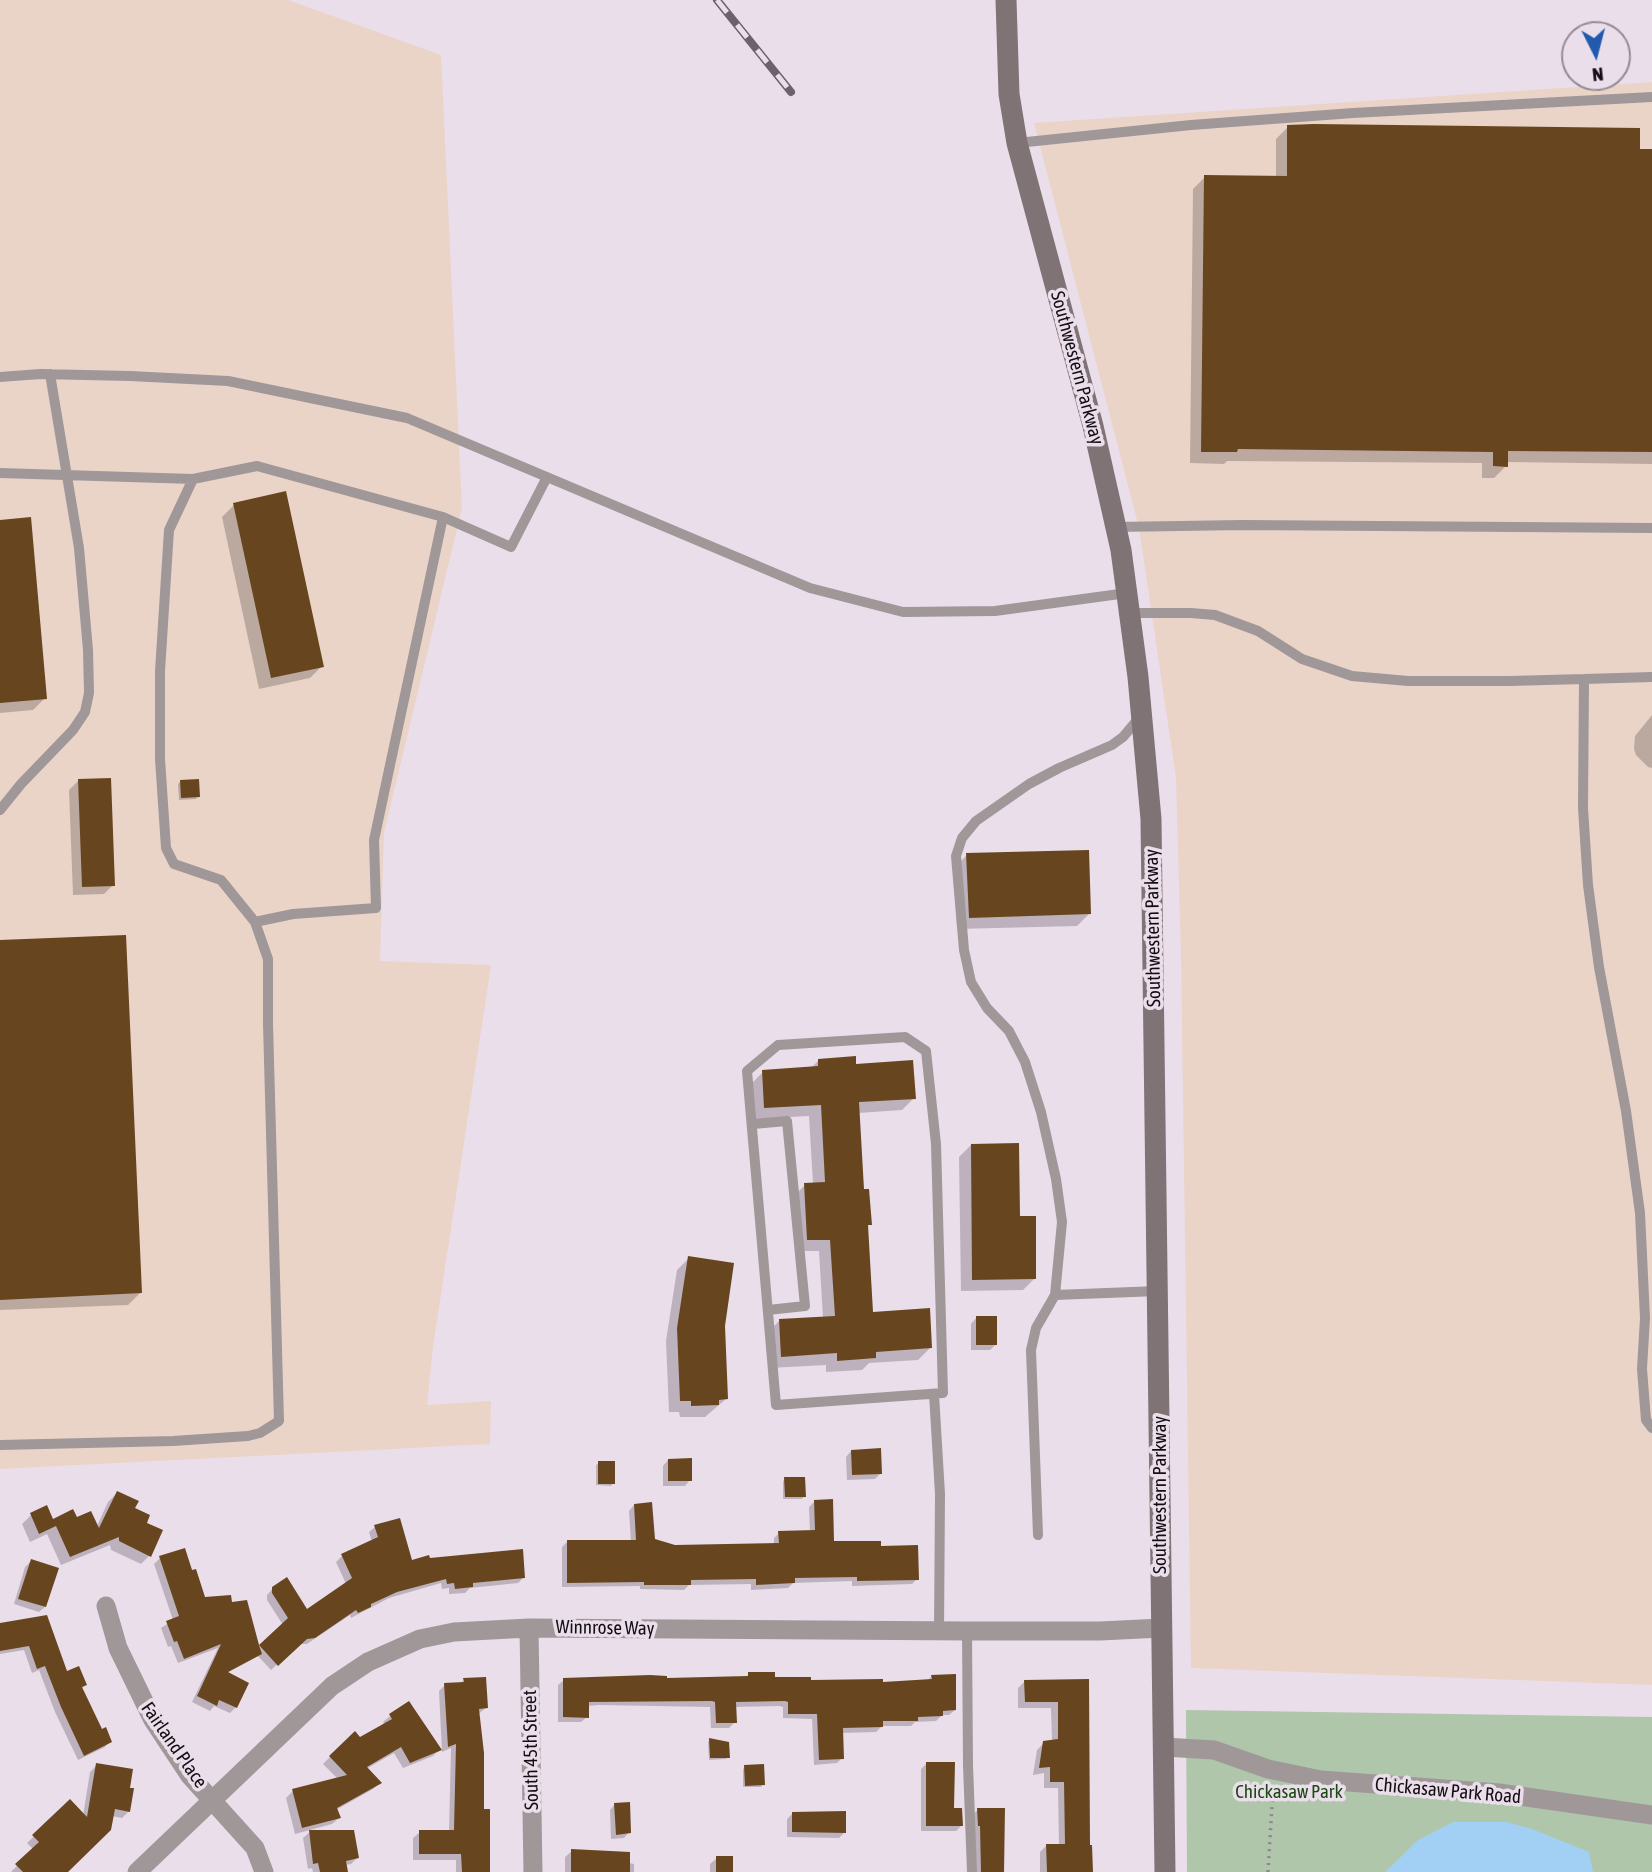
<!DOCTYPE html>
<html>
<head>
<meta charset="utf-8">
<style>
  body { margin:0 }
  #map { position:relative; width:1652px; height:1872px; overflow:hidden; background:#ebdeeb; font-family:"Asap Condensed",sans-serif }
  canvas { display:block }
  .north { position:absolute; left:1561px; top:21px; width:70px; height:70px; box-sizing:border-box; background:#ebdeeb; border:2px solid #958b95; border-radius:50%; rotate:174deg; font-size:19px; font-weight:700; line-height:28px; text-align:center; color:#130e13 }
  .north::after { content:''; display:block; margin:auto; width:24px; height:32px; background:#205bad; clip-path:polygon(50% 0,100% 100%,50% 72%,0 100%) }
</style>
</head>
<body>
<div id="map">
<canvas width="1652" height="1872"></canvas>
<div class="north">N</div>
</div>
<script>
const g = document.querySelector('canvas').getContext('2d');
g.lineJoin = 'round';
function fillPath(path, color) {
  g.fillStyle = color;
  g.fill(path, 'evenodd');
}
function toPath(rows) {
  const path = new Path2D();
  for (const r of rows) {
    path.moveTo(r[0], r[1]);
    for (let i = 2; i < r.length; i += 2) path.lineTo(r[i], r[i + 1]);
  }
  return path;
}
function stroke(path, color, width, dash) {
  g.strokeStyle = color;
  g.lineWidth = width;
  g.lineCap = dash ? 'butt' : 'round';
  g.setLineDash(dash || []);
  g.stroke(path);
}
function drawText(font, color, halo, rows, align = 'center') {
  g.font = font + ' "Asap Condensed",sans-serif';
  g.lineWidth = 7;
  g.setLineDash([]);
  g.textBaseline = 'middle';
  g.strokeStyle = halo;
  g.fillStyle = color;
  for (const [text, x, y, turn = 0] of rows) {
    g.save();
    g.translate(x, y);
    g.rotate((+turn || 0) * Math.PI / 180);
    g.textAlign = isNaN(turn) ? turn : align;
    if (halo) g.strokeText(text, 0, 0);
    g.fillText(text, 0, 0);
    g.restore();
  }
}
fillPath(toPath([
  [0,0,288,0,441,55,462,508,384,833,380,961,491,965,433,1347,427,1405,491,1401,490,1444,0,1469],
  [1652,82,1652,1685,1191,1668,1181,957,1176,778,1139,528,1034,123]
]), '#ead4c8');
fillPath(toPath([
  [1186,1710,1652,1717,1652,1872,1187,1872]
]), '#afc6ab');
fillPath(toPath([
  [1453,1822,1506,1822,1532,1829,1589,1852,1593,1872,1385,1872,1418,1840]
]), '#a2d0f4');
fillPath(toPath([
  [1288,127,1652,151,1652,464,1506,462,1506,466,1494,478,1482,478,1482,463,1227,461,1224,464,1190,463,1193,189,1205,177,1276,178,1276,139],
  [234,505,322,666,310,678,259,689,222,517],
  [0,521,45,698,33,710,0,713],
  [1652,715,1652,768,1648,767,1636,755,1634,749,1635,736],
  [78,781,113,885,104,894,73,895,69,790],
  [180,782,198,796,196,799,179,800,178,784],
  [967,855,1089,914,1077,926,957,929,955,867],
  [0,942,140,1293,128,1305,0,1310],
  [818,1061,855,1066,914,1098,902,1110,858,1113,863,1191,870,1224,866,1228,871,1314,930,1348,918,1360,869,1363,862,1370,826,1372,826,1365,769,1368,767,1333,779,1321,823,1318,819,1251,796,1251,793,1197,805,1185,813,1184,809,1116,753,1119,751,1084,763,1072,810,1069],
  [971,1145,1035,1278,1023,1290,961,1291,959,1157],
  [689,1258,723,1325,726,1399,705,1417,680,1417,679,1412,669,1412,666,1341,677,1270],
  [976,1318,996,1344,990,1350,971,1350,971,1324],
  [851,1451,881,1473,875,1479,847,1480,846,1457],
  [668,1460,690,1480,685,1486,663,1486,663,1466],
  [599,1463,613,1483,611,1486,596,1485,596,1465],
  [785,1479,804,1497,802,1499,783,1499,783,1481],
  [117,1493,144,1523,149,1556,141,1564,111,1550,110,1545,61,1565,47,1534,30,1542,22,1524,31,1515,46,1508,52,1521,76,1520,97,1526,108,1502],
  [815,1501,833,1543,879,1548,917,1579,912,1584,852,1586,852,1581,793,1583,788,1588,751,1590,751,1584,689,1585,684,1590,640,1589,640,1586,562,1587,562,1547,567,1542,631,1542,629,1511,634,1505,653,1540,675,1547,774,1545,774,1538,779,1533,810,1532,809,1507],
  [375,1527,411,1562,429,1560,524,1577,518,1583,470,1588,465,1593,449,1594,449,1588,442,1589,441,1583,389,1598,351,1618,350,1615,307,1644,299,1644,271,1670,258,1656,227,1673,236,1707,230,1713,214,1706,210,1711,192,1702,218,1648,178,1663,171,1646,168,1647,161,1628,173,1620,154,1564,160,1558,184,1550,204,1599,230,1604,258,1648,283,1625,267,1600,267,1595,273,1588,306,1611,346,1584,336,1562,342,1556,372,1542,369,1532],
  [31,1561,45,1607,39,1612,14,1604,25,1567],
  [46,1617,66,1673,85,1685,81,1689,101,1731,110,1741,105,1747,78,1760,55,1712,39,1670,32,1673,24,1650,0,1654,0,1625],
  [749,1674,810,1682,881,1684,927,1681,932,1676,955,1710,949,1715,942,1715,936,1721,915,1722,911,1726,882,1726,876,1732,841,1733,842,1758,837,1763,814,1765,812,1719,783,1718,783,1707,779,1706,734,1707,735,1722,729,1728,711,1728,710,1707,599,1705,587,1706,587,1717,581,1722,558,1722,558,1685,564,1680,745,1678],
  [464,1680,486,1708,478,1714,488,1872,456,1872,456,1860,413,1860,413,1838,420,1832,449,1832,451,1748,442,1752,439,1691,445,1685,460,1684],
  [1025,1681,1087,1681,1088,1872,1040,1872,1040,1852,1047,1845,1059,1846,1058,1788,1044,1788,1044,1773,1033,1775,1037,1750,1044,1743,1052,1742,1051,1708,1018,1708,1018,1688],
  [408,1703,439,1750,433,1756,403,1768,394,1753,366,1769,379,1783,373,1789,336,1810,339,1818,332,1824,295,1834,286,1798,293,1791,339,1780,323,1764,354,1733,360,1740,385,1725,383,1722,390,1716],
  [710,1740,728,1757,726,1759,709,1760,708,1742],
  [926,1764,961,1826,956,1831,921,1831,921,1769],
  [97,1765,129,1811,122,1818,112,1816,65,1872,11,1872,33,1849,27,1843,70,1802,83,1816,90,1772],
  [745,1767,763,1784,761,1787,743,1787,743,1769],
  [615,1804,629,1832,624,1838,611,1839,610,1810],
  [978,1810,1002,1872,976,1872,972,1815],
  [793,1813,845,1832,839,1838,787,1837,787,1819],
  [310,1832,357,1858,351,1864,345,1865,346,1872,313,1872,312,1868,308,1869,303,1838],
  [572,1851,634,1864,634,1872,565,1872,565,1857],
  [717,1858,731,1872,710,1872,710,1864]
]), '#0003');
fillPath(toPath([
  [1314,124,1640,128,1640,149,1652,149,1652,452,1508,451,1508,467,1493,466,1493,452,1238,449,1237,452,1201,452,1204,175,1287,176,1287,125],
  [286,491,324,667,271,678,233,503],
  [31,517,47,699,0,703,0,520],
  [111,778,115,886,82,887,78,779],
  [199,779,200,797,181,798,180,780],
  [1089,850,1091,914,969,918,966,853],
  [126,935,142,1293,0,1300,0,940],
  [856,1056,856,1064,913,1060,916,1099,859,1102,864,1189,869,1189,872,1225,868,1225,873,1312,930,1308,932,1348,876,1352,876,1358,837,1361,837,1353,781,1357,779,1319,835,1316,830,1240,807,1240,804,1183,825,1182,821,1105,764,1108,762,1070,818,1066,818,1059],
  [1019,1143,1020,1216,1036,1216,1036,1279,972,1280,971,1144],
  [688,1256,734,1263,725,1326,728,1399,719,1400,719,1405,691,1406,691,1401,680,1401,677,1328],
  [976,1316,997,1316,997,1345,976,1345],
  [881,1448,882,1474,852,1475,851,1450],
  [692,1458,692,1481,668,1481,668,1459],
  [598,1461,615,1461,615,1484,598,1484],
  [784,1477,805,1477,806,1497,785,1497],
  [117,1491,139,1501,135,1508,150,1515,147,1523,163,1530,151,1557,119,1541,119,1537,70,1557,56,1526,39,1534,30,1513,47,1505,53,1519,73,1509,77,1517,91,1511,99,1528],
  [833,1499,834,1541,881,1541,881,1546,918,1545,919,1580,857,1581,857,1577,795,1578,795,1583,756,1585,756,1579,691,1580,691,1585,644,1585,644,1582,567,1583,567,1540,636,1540,634,1504,652,1502,655,1539,675,1545,779,1543,778,1531,815,1530,814,1500],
  [400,1518,412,1560,429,1555,430,1558,523,1549,525,1578,473,1583,473,1587,455,1589,454,1583,447,1584,446,1579,397,1592,371,1604,371,1607,358,1613,356,1610,315,1638,307,1639,278,1666,259,1645,262,1654,228,1672,249,1683,237,1708,219,1700,217,1706,197,1696,221,1644,184,1659,177,1641,174,1642,166,1621,179,1616,159,1556,185,1548,192,1570,196,1569,205,1597,231,1595,232,1602,247,1600,259,1645,288,1618,272,1593,272,1587,287,1577,307,1609,352,1578,341,1554,378,1537,374,1525],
  [31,1559,59,1568,46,1607,18,1599],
  [47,1615,67,1671,79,1666,87,1685,82,1687,102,1729,106,1727,112,1742,84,1756,61,1707,45,1666,37,1669,29,1646,0,1651,0,1623],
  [748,1672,775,1672,775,1677,811,1677,811,1680,883,1679,883,1682,932,1679,931,1675,956,1674,956,1710,943,1711,943,1716,918,1717,918,1721,883,1721,883,1727,843,1728,844,1759,819,1760,817,1714,788,1714,788,1702,785,1701,736,1702,737,1723,716,1723,715,1702,712,1701,589,1702,589,1718,563,1717,563,1678,650,1675,667,1676,667,1678,748,1676],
  [486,1677,488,1708,479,1709,484,1753,484,1809,490,1809,490,1872,462,1872,461,1854,419,1854,419,1830,454,1830,456,1744,448,1747,444,1683,464,1682,463,1678],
  [1089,1679,1090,1845,1092,1845,1093,1872,1047,1872,1046,1844,1065,1844,1064,1782,1050,1782,1050,1767,1039,1768,1043,1741,1058,1739,1058,1702,1025,1702,1024,1680],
  [409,1701,442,1750,410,1763,401,1747,367,1767,382,1783,337,1808,341,1818,302,1828,292,1789,347,1775,329,1756,355,1731,360,1737,392,1719,389,1714],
  [709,1738,729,1742,730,1758,710,1758],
  [926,1762,955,1762,954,1808,962,1808,963,1826,926,1826],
  [96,1763,133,1769,130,1788,134,1788,130,1812,115,1809,111,1830,68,1872,23,1872,15,1864,39,1842,32,1835,70,1799,87,1817],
  [764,1764,765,1785,745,1786,744,1765],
  [630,1802,631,1833,616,1835,614,1803],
  [977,1808,1005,1808,1004,1872,981,1872,980,1826,978,1826],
  [846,1811,846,1833,792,1832,792,1812],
  [309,1830,354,1830,359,1858,346,1861,348,1872,320,1872,318,1863,313,1864],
  [571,1849,630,1852,630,1872,571,1872],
  [716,1856,733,1856,733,1872,716,1872]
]), '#67461f');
stroke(toPath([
  [1268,1872,1273,1789]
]), '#908690', 3.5, [2, 5]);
stroke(toPath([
  [1017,143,1191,125,1353,113,1652,97],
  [0,377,40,374,130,376,228,381,407,418,810,588,903,612,995,611,1127,593],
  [0,473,193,479],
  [1116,527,1242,525,1652,528],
  [1130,613,1191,613,1215,615,1258,631,1302,659,1352,676,1408,681,1509,681,1584,679],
  [1652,677,1584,679,1583,808,1588,885,1599,967,1626,1111,1640,1213,1645,1318,1642,1369,1646,1420,1652,1428],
  [0,810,21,784,73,730,85,712,89,693,88,650,79,548,50,374],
  [255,922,293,914,376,908,374,840,443,517,511,547,547,477],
  [905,1037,926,1051,936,1144,943,1393,776,1405,747,1071,778,1045,905,1037],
  [753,1124,787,1121,805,1306,768,1310],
  [1055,1295,1158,1291],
  [934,1394,940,1494,939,1631],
  [0,1445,173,1441,248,1436,260,1433,279,1421,268,1024,268,959,255,922,221,880,174,864,166,848,160,759,160,671,169,530,193,479,257,466,443,517],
  [1038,1535,1031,1350,1036,1328,1055,1295,1062,1222,1056,1179,1041,1112,1025,1062,1009,1031,987,1008,971,982,964,950,956,856,962,838,976,821,1029,784,1059,768,1112,745,1123,737,1139,718],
  [967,1631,968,1765,972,1872]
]), '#a09799', 10);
stroke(toPath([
  [106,1606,118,1648,153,1720,190,1776,255,1848,264,1872],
  [529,1628,533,1872],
  [1164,1747,1214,1750,1268,1769,1321,1780,1499,1793,1652,1815],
  [137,1872,332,1686,368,1662,420,1639,454,1632,529,1628,967,1631,1100,1631,1162,1628]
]), '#a09799', 19);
stroke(toPath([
  [1006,0,1009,94,1017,143,1093,426,1121,550,1138,677,1151,819,1165,1872]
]), '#807376', 21);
const rail = toPath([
  [717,0,791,92]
]);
stroke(rail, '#6b626b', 8);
stroke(rail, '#ebdeeb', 5, [16]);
drawText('19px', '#130e13', '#ebdeeb', [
  ["Southwestern Parkway",1077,368,75],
  ["Southwestern Parkway",1153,928,-91],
  ["Southwestern Parkway",1160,1495,-90],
  ["Winnrose Way",605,1628,1],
  ["Fairland Place",174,1745,55],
  ["South 45th Street",531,1750,-91],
  ["Chickasaw Park Road",1448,1791,5]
]);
drawText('19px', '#1a4911', '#ebdeeb', [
  ["Chickasaw Park",1289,1792]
]);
</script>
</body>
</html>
